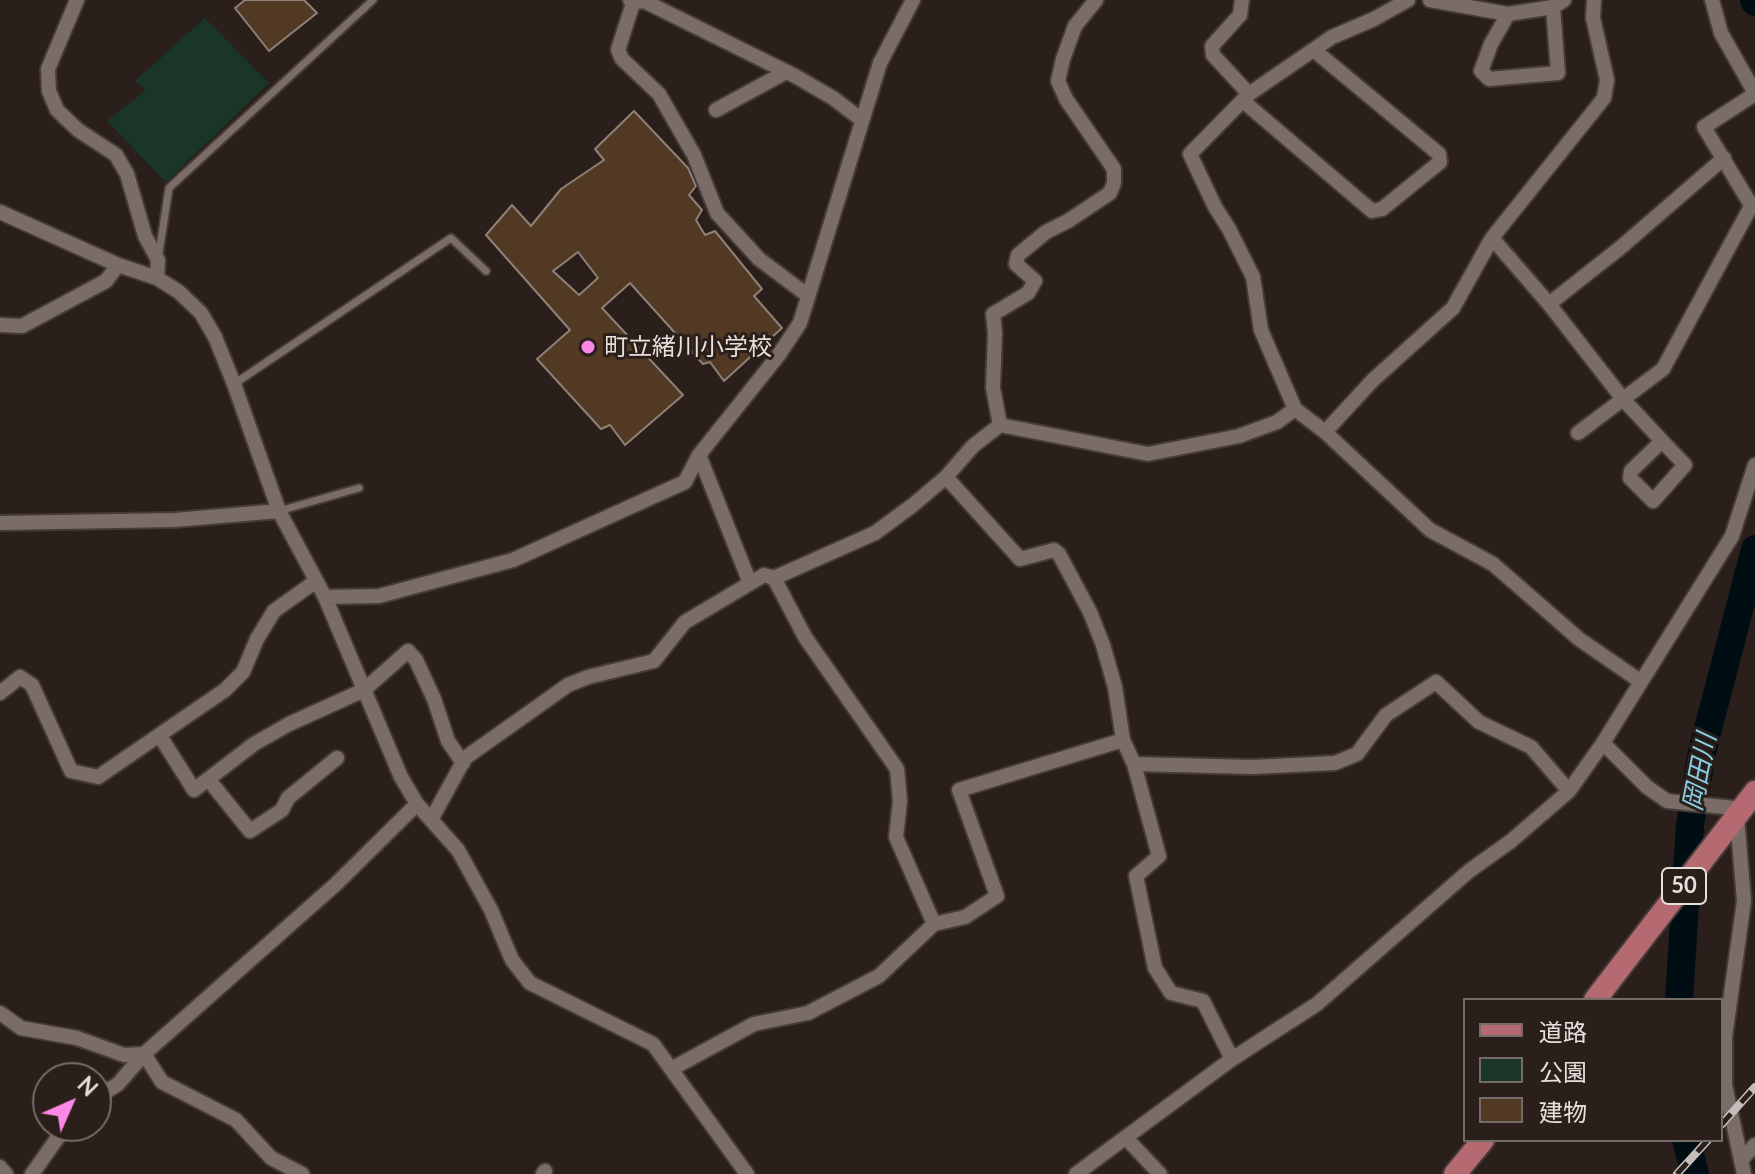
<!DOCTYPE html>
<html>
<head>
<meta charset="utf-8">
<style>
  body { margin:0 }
  #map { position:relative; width:1755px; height:1174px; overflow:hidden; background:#2a1f1a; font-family:Lato,"Noto Sans JP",sans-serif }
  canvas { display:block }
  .legend { position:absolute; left:1463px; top:998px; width:260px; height:144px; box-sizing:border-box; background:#2a1f1a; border:2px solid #766c67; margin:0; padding:10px 14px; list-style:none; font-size:24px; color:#e7dfdb }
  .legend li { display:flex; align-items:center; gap:16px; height:40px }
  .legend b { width:40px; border:2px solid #766c67 }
  .north { position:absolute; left:32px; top:1062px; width:80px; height:80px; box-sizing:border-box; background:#2a1f1a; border:2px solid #766c67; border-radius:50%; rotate:45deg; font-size:22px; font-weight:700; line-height:32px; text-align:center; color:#e7dfdb }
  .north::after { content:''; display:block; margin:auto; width:28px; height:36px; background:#fb87e6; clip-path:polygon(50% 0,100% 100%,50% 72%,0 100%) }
</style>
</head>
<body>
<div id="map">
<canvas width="1755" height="1174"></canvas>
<ul class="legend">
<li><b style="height:10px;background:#b56970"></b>道路</li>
<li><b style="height:22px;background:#193628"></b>公園</li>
<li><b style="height:22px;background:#523924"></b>建物</li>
</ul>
<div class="north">N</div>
</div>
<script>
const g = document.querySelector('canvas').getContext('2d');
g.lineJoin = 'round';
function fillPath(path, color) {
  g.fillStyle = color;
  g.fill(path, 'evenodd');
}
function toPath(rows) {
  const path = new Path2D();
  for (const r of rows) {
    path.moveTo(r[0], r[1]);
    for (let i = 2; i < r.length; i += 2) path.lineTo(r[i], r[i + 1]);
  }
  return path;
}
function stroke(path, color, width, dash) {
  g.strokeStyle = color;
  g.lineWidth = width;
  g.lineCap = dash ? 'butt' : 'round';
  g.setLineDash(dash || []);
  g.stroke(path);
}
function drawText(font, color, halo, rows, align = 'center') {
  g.font = font + ' Lato,"Noto Sans JP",sans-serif';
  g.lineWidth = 6;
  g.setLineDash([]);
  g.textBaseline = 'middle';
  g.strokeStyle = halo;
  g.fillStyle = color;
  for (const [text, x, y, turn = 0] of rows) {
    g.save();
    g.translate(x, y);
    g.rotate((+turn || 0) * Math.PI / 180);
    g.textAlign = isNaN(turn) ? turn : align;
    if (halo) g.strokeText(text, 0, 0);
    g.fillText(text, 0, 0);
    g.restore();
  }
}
fillPath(toPath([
  [205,18,269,83,166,182,107,121,146,90,135,81]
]), '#193628');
stroke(toPath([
  [1754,0,1755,2],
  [1679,1000,1690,825,1702,752,1755,549],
  [1686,1140,1695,1174]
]), '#000e14', 28);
const building = toPath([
  [245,0,304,0,317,13,269,51,235,8,245,0],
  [634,111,688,168,696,186,689,195,702,210,696,220,705,235,715,231,762,289,754,296,782,328,724,381,710,362,703,364,630,283,602,308,683,395,625,445,610,425,601,429,537,359,570,330,486,235,512,205,531,226,561,189,604,160,595,149,634,111],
  [578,252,598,278,579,295,553,271,578,252]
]);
fillPath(building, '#523924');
stroke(building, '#8d8178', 2);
const lane = toPath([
  [159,253,169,188,373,0],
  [234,384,451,238,486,271],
  [279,511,359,488]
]);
const street = toPath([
  [77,0,48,69,49,91,57,110,78,130,116,155,127,174,145,236,158,260,157,278],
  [630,0,633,3,618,50,622,59,659,94,694,155,717,213,759,259,807,295],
  [1242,0,1240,15,1212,46,1213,55,1249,94],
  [1408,0,1374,19,1332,37,1249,94,1190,154,1215,207,1229,229,1253,277,1261,330,1295,409,1325,432,1430,530,1493,564,1579,639,1640,681],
  [1430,0,1508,14,1553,7,1564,0],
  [1712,0,1721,33,1755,93],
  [636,2,644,1,795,76,833,98,862,120],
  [1508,14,1491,44,1481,71,1489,79,1558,73,1553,7],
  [1243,101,1372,211,1382,209,1440,162,1439,154,1315,51],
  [716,110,786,72],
  [0,212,118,265,157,278,179,292,201,313,215,337,234,384,279,511,325,597,401,777,417,804,458,850,491,910,512,960,530,983,653,1044,747,1174],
  [1492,238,1549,304,1623,399,1662,441,1685,465,1653,501,1630,478,1631,471,1662,441],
  [1549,304,1620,248,1724,158],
  [0,325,22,326,106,281,118,265],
  [1000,425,993,388,995,333,993,314,1028,293,1035,281,1016,264,1018,255,1046,232,1068,221,1110,193,1114,183,1114,169,1066,99,1058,81,1063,59,1075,26,1096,0],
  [1000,425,1148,454,1239,436,1277,422,1295,409],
  [1325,432,1373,380,1453,308,1492,238,1604,98,1607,80,1593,18,1594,0],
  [1578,433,1663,369,1749,210,1751,205,1704,127,1755,94],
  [699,455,750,583],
  [946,477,1020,559,1054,550,1059,554,1090,612,1103,645,1115,687,1123,740,1134,764,1159,856,1136,876,1155,968,1171,993,1203,1001,1232,1059],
  [0,523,175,520,279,511],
  [325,597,379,596,513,560,685,482,699,455,778,356,800,323,880,63,913,0],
  [0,693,20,677,32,685,71,771,98,777,225,690,243,672,257,639,274,611,316,581],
  [160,736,194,790,254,744,289,724,364,690,408,651,416,660,434,699,448,741,463,763],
  [1603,743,1647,787,1667,801,1743,809],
  [1134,764,1252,767,1335,763,1357,754,1386,715,1436,682,1479,722,1531,747,1569,791],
  [208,779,250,831,282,810,288,798,337,758],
  [1737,817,1744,901,1725,1037,1725,1085,1744,1174],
  [431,820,465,758,568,685,588,677,654,661,685,622,764,575,774,578,875,533,913,505,946,477,973,446,1000,425],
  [934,924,965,917,997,896,959,790,1123,740],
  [0,1013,21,1028,77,1038,124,1055,144,1054],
  [144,1054,162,1082,236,1120,271,1158,302,1174],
  [673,1068,754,1024,808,1013,879,976,934,924,896,837,900,801,897,769,805,637,774,578],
  [96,1098,118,1084,144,1054,336,884,417,804],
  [1126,1138,1160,1174],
  [1742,1159,1755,1145],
  [0,1167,6,1174],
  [32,1174,66,1126],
  [543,1174,545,1171],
  [1076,1174,1232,1059,1317,1004,1469,871,1511,841,1569,791,1603,743,1732,536,1755,465]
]);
const primary = toPath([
  [1595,1000,1755,792],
  [1455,1174,1483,1140]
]);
stroke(lane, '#453c38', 11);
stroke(street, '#453c38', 18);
stroke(primary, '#453c38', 26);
stroke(lane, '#7a6c66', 7);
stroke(street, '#7a6c66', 14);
stroke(primary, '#b56970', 22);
const rail = toPath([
  [1721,1125,1755,1087],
  [1677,1174,1708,1140]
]);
stroke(rail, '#c6beba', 8);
stroke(rail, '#2a1f1a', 5, [15]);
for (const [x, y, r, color] of [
  [588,347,8,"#fb87e6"]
]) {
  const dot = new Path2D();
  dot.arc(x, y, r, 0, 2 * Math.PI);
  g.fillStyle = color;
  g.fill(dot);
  stroke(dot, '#2a1f1a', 3);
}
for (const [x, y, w] of [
  [1684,886,44]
]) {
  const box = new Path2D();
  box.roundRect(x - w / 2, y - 18, w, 36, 6);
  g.fillStyle = '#2a1f1a';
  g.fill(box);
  stroke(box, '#e7dfdb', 2);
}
drawText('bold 22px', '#e7dfdb', null, [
  ["50",1684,886]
]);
drawText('24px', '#e7dfdb', '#2a1f1a', [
  ["町立緒川小学校",604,347]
], 'left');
drawText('italic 26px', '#87cee6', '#2a1f1a', [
  ["岡田川",1700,772,-79]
]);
</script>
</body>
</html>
